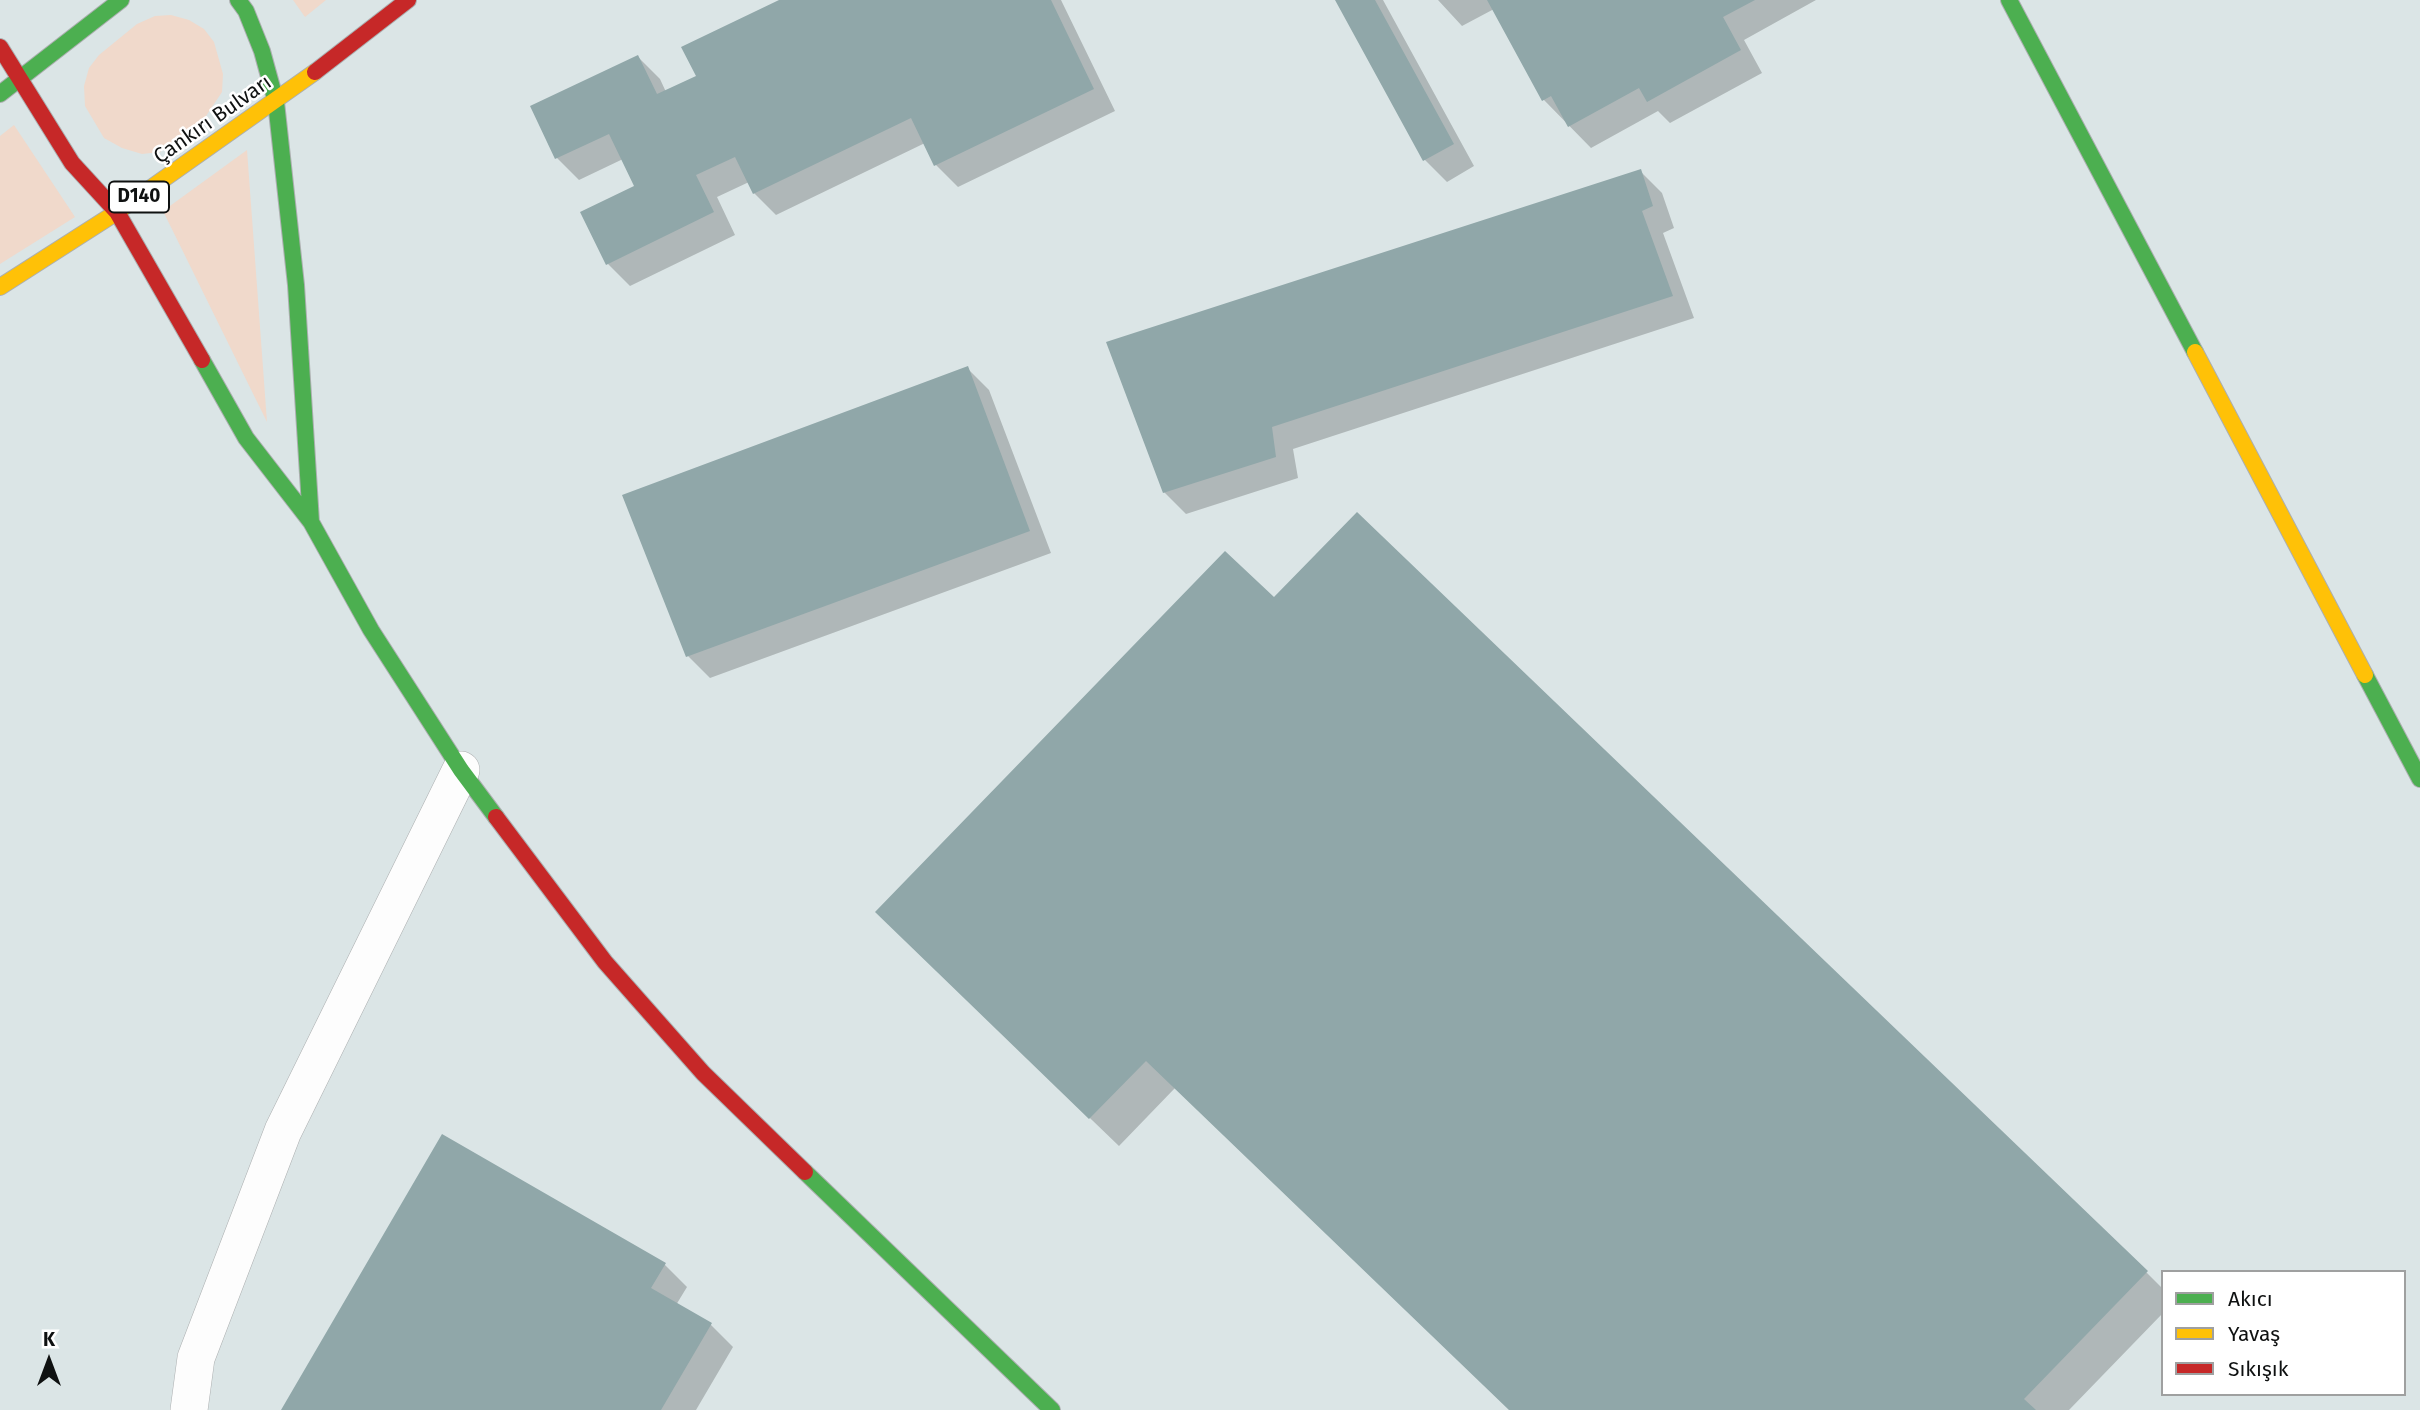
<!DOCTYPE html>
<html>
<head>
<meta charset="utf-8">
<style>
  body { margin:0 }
  #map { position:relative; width:2420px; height:1410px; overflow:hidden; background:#eff3f3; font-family:"Fira Sans",sans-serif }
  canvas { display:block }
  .legend { position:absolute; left:2161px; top:1270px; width:245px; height:126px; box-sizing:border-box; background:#fff; border:2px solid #9fa0a0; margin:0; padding:9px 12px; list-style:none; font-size:21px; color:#0f1111 }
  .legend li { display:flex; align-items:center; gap:14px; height:35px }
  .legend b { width:35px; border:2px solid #9fa0a0 }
  .north { position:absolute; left:14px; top:1326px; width:70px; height:70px; -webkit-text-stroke:5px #fff; paint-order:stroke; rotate:0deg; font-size:19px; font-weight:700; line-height:28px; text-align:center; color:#0f1111 }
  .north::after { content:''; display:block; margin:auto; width:24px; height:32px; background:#0f1111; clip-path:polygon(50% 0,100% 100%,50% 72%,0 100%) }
</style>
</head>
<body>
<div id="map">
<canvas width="2420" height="1410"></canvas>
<ul class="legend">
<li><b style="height:9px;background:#4caf50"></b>Akıcı</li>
<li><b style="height:9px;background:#ffc107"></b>Yavaş</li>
<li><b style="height:9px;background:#c62828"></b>Sıkışık</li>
</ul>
<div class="north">K</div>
</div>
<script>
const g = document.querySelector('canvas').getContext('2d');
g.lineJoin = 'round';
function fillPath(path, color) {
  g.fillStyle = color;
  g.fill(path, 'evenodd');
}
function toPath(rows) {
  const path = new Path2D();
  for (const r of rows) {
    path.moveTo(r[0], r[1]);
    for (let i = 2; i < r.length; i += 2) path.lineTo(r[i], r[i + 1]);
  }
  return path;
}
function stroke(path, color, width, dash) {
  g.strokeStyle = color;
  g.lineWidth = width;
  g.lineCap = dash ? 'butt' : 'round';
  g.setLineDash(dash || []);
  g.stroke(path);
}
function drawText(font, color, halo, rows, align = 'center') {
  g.font = font + ' "Fira Sans",sans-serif';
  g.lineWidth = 5;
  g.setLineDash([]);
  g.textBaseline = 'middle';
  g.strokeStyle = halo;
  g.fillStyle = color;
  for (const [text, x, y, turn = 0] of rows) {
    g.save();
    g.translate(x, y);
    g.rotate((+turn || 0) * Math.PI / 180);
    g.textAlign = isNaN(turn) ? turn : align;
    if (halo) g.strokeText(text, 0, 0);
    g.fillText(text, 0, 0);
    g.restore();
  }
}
fillPath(toPath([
  [0,0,2420,0,2420,1410,0,1410],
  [2163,1272,2404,1272,2404,1394,2163,1394]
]), '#dbe5e6');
fillPath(toPath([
  [293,0,326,0,305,17],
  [171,15,189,20,204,29,214,42,223,74,222,92,204,119,160,152,142,154,122,148,104,138,85,106,84,86,89,68,99,55,137,24,155,16],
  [14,125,75,217,0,264,0,136],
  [247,150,267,422,163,211]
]), '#f0d9cb');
fillPath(toPath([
  [783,0,1061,0,1115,111,958,187,936,165,925,143,776,215,754,193,749,182,717,197,735,235,630,286,608,264,636,187,623,159,579,180,557,158,532,107,638,57,660,79,666,92,698,77],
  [1337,0,1383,0,1474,166,1447,182,1425,160],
  [1438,0,1816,0,1744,40,1762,73,1670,123,1658,111,1591,148,1544,100,1494,9,1462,26],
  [1640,171,1662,193,1674,228,1663,233,1694,318,1293,449,1298,478,1186,514,1164,492],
  [967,368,989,390,1051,553,710,678,688,656],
  [1274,600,2146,1272,2163,1289,2163,1313,2069,1410,1510,1410,1175,1088,1119,1146,906,941],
  [442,1136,665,1265,687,1287,676,1305,711,1325,733,1347,696,1410,283,1410]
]), '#0003');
fillPath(toPath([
  [779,0,1051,0,1094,89,934,166,911,118,753,194,735,157,696,175,714,212,606,265,580,212,634,186,609,134,555,159,530,106,638,55,657,94,696,76,681,47],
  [1335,0,1375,0,1454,144,1423,161],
  [1487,0,1755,0,1723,17,1741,50,1647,102,1639,88,1568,127,1551,96,1542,101],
  [1641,169,1653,206,1642,211,1673,296,1272,427,1276,457,1163,493,1106,342],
  [968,366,1030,531,686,657,622,495],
  [1357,512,2148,1271,2024,1399,2036,1410,1509,1410,1146,1061,1089,1119,875,912,1225,551,1274,597],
  [442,1134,666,1263,651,1288,712,1323,661,1410,281,1410]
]), '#90a7a9');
const street = toPath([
  [189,1410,196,1358,283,1131,461,770]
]);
const fast = toPath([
  [238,0,246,11,262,51,276,102,296,285,311,522],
  [2009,0,2195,352],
  [0,94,121,0],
  [202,360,246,438,311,522,371,630,461,770,496,817],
  [2365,675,2420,779],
  [805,1172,1052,1410]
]);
const slow = toPath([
  [0,287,117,212,315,72],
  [2195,352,2365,675]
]);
const jam = toPath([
  [0,47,72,163,117,212,202,360],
  [315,72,408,0],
  [496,817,605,962,703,1073,805,1172]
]);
stroke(street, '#acafb0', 38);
stroke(fast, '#acafb0', 18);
stroke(slow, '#acafb0', 18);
stroke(jam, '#acafb0', 18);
stroke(street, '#fdfdfd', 37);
stroke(fast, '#4caf50', 16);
stroke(slow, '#ffc107', 16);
stroke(jam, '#c62828', 16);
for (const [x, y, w] of [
  [139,197,60]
]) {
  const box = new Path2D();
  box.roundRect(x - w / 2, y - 15.5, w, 31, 5);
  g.fillStyle = '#fff';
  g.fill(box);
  stroke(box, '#0f1111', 2);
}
drawText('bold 19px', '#0f1111', null, [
  ["D140",139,197]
]);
drawText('21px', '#0f1111', '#fff', [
  ["Çankırı Bulvarı",213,120,-35]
]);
</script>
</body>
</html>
